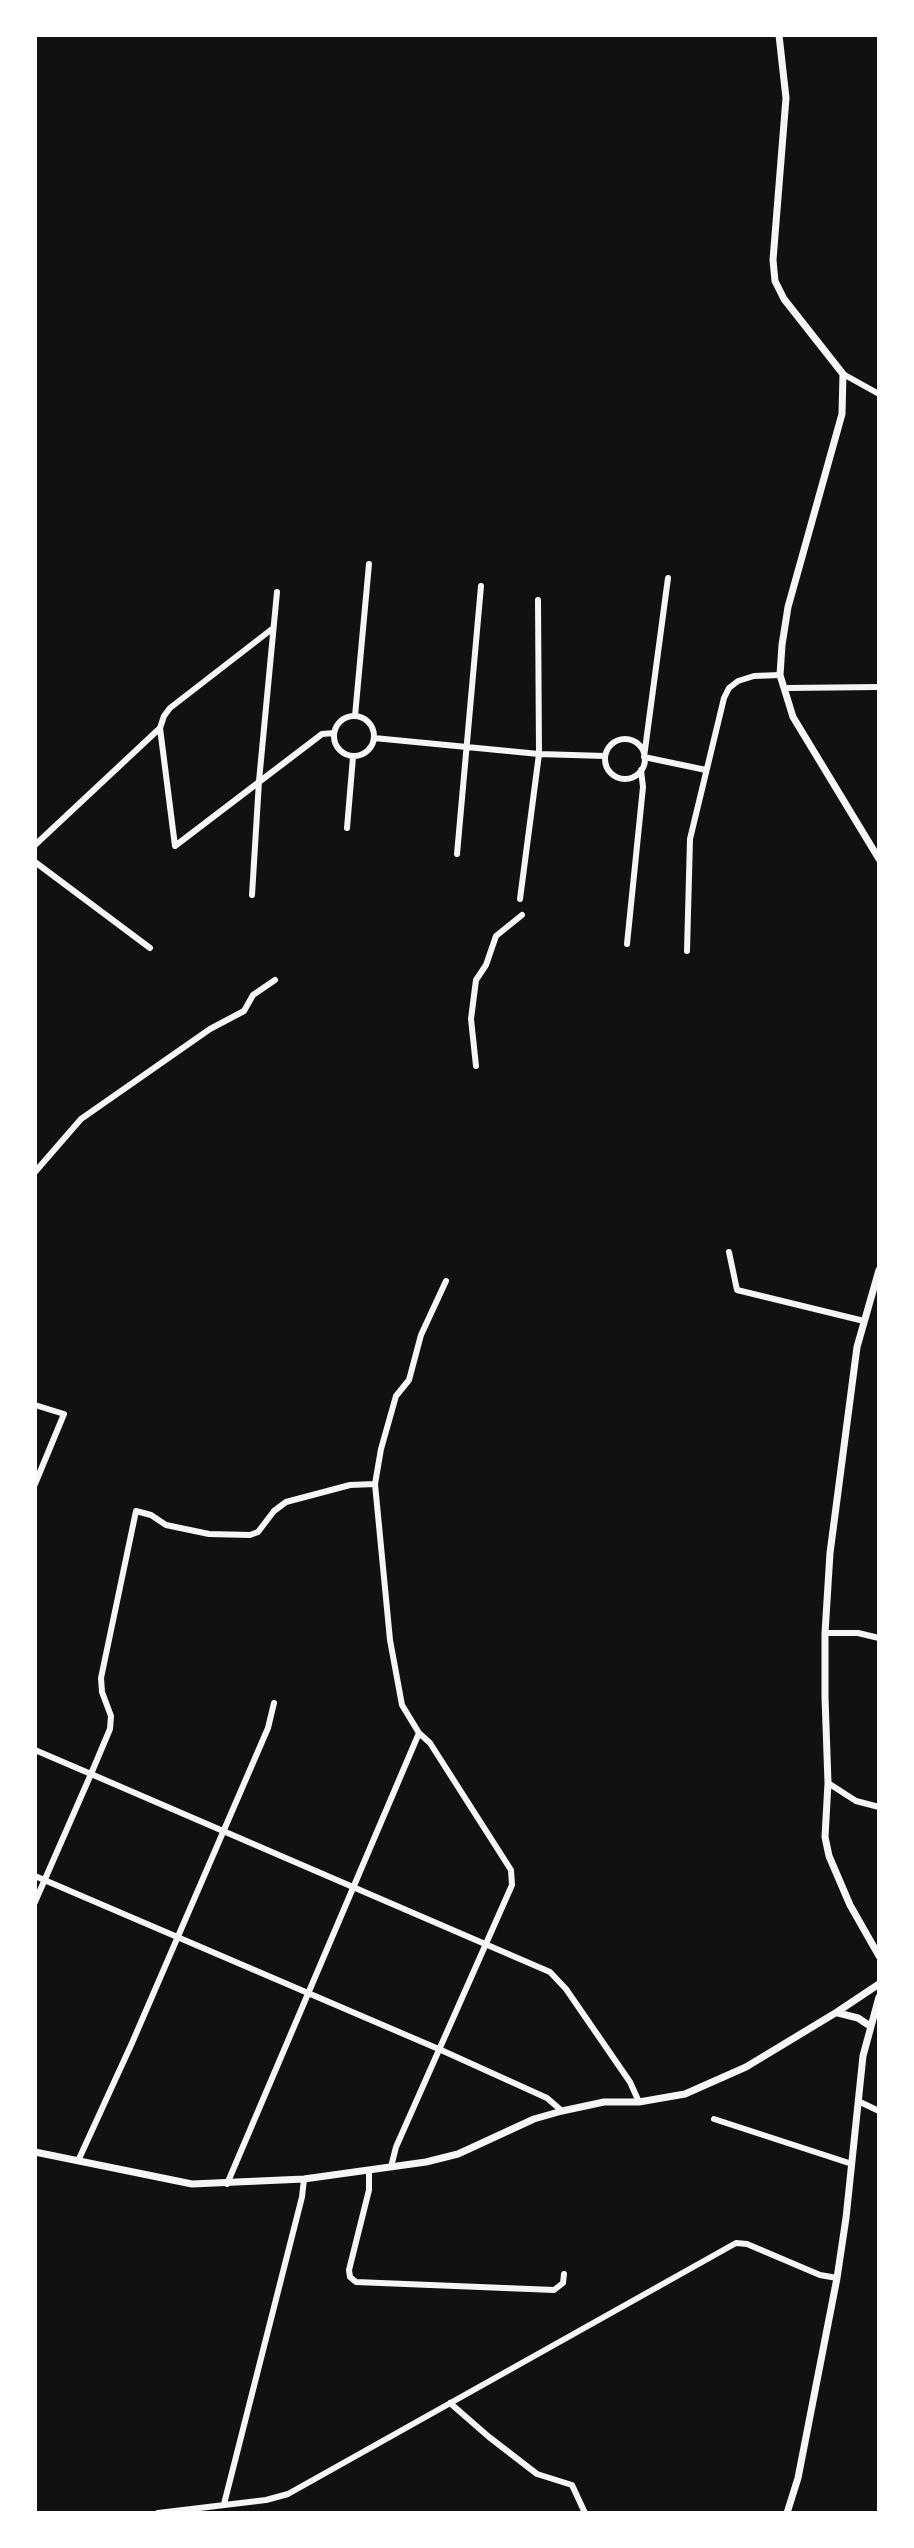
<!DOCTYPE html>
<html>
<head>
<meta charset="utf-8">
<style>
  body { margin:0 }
  #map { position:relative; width:914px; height:2548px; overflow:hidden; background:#111; font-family:"PT Sans",sans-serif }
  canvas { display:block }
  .frame { position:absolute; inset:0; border:37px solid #fff; pointer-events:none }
</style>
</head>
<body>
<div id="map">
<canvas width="914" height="2548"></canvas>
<div class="frame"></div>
</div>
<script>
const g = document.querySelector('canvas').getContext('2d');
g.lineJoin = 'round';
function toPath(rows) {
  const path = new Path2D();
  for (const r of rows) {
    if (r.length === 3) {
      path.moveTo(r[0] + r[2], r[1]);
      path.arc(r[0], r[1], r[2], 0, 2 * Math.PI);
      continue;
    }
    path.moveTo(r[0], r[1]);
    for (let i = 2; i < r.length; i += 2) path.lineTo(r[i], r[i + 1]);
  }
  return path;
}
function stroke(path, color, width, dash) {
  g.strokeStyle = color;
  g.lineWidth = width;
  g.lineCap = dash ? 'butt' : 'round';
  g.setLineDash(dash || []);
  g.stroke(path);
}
stroke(toPath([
  [843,374,879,394],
  [668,578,644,757,706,770],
  [786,688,879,687],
  [355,716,369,564],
  [354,736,20],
  [160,728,175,846,322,734,334,733],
  [374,738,539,754,605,756],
  [625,759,20],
  [347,828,353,757],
  [35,845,160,728,164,716,170,708,272,629],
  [457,854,481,586],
  [35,862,150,948],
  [252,895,259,781,277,592],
  [520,899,539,754,538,600],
  [627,944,643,787,641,770],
  [687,951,690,839,724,698,729,688,738,681,754,676,780,675],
  [476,1066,471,1019,476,980,486,965,496,936,522,915],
  [35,1172,81,1119,210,1029,244,1011,253,995,275,980],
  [729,1252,737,1290,864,1321],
  [35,1405,64,1414,35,1484],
  [825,1633,858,1633,879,1638],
  [35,1750,91,1774,110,1729,111,1716,102,1692,101,1678,136,1511,151,1515,166,1525,209,1534,250,1535,258,1532,274,1511,286,1502,350,1485,375,1484],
  [828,1783,856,1801,879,1807],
  [35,1876,441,2050,547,2098,562,2111],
  [35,1902,91,1774,550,1972,566,1989,630,2082,639,2102],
  [858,2101,879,2111],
  [714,2119,852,2164],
  [78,2161,132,2043,268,1728,274,1703],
  [391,2167,396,2147,512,1885,511,1870,430,1743,419,1733,402,1705,390,1640,375,1484,381,1449,396,1396,409,1380,421,1335,446,1281],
  [369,2171,369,2190,349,2270,350,2277,356,2282,554,2290,563,2283,564,2274],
  [227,2184,419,1733],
  [450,2403,489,2437,537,2474,572,2485,585,2513],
  [224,2504,302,2197,304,2179],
  [158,2513,266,2500,288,2494,736,2243,747,2244,820,2275,837,2278]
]), '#f5f5f5', 6);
stroke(toPath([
  [779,35,786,98,773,260,775,281,784,299,843,374,842,414,788,607,782,645,780,675,793,717,879,859],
  [879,1270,857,1347,830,1553,825,1633,825,1697,828,1783,825,1837,829,1856,850,1905,879,1956],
  [838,2013,858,2018,870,2026],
  [35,2152,192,2184,304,2179,426,2162,458,2154,534,2119,562,2111,604,2102,639,2102,685,2094,746,2067,837,2012,879,1984],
  [787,2513,798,2478,837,2278,846,2218,863,2056,879,1997]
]), '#f5f5f5', 7);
</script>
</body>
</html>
